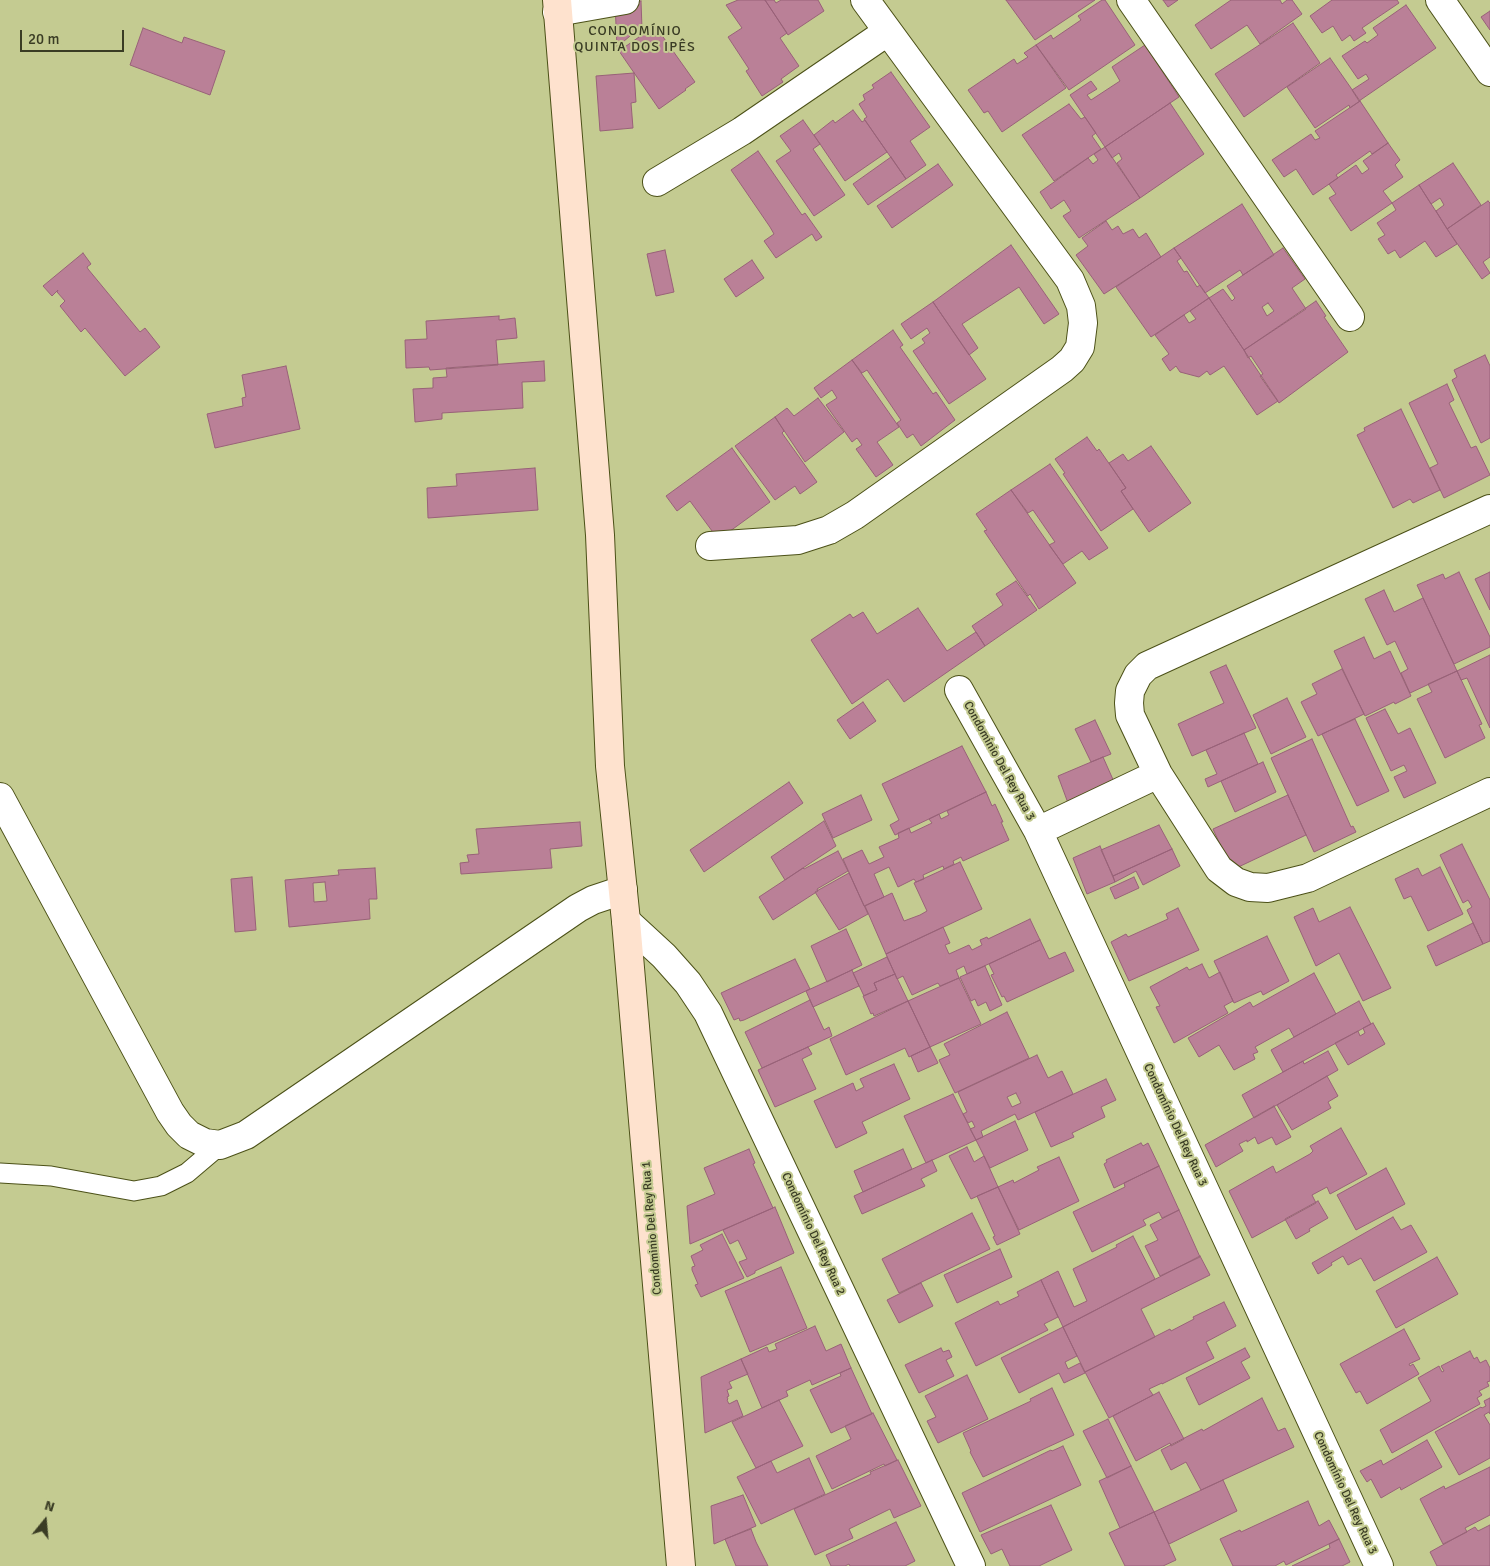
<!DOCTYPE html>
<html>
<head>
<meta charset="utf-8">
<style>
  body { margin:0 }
  #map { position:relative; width:1490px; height:1566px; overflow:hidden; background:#c4cb91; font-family:Signika,sans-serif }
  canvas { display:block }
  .north { position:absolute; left:20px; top:1496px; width:50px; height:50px; -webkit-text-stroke:4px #c4cb91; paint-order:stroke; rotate:17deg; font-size:14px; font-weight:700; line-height:20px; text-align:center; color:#3a3c24 }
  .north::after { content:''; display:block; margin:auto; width:18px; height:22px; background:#3a3c24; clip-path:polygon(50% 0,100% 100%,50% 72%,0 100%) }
  .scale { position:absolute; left:20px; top:30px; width:104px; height:22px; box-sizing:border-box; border:2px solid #3a3c24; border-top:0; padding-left:6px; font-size:15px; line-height:18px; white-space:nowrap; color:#3a3c24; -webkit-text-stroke:4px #c4cb91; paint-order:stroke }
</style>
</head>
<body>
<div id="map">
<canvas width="1490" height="1566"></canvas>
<div class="north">N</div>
<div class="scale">20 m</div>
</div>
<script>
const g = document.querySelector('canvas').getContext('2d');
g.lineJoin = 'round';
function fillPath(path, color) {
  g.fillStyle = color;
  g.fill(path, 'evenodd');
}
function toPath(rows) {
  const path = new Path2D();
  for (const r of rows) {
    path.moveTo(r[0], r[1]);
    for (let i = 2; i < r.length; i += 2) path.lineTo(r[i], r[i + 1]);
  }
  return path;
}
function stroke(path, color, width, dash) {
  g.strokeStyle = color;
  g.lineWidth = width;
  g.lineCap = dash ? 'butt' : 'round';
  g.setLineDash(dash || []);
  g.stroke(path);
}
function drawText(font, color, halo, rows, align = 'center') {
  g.font = font + ' Signika,sans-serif';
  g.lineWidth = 4;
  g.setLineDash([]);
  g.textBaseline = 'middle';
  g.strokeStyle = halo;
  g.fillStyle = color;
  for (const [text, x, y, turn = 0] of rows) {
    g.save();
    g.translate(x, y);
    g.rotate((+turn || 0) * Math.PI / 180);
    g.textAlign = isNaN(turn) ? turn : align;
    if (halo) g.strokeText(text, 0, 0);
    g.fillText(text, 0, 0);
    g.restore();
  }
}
const building = toPath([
  [738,0,765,0,787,33,780,38,799,66,781,79,783,82,762,96,746,71,749,69,728,37,742,28,726,5,738,0],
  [765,0,774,0,776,3,781,0,818,0,824,11,788,35,765,0],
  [1006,0,1095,0,1035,40,1006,0],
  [1102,0,1105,0,1135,45,1069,90,1036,45,1051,35,1053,39,1081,20,1078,16,1102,0],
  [1163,0,1178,0,1168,7,1163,0],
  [1231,0,1280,0,1282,4,1287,0,1292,0,1302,14,1260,44,1247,25,1211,49,1195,25,1231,0],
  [1332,0,1397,0,1399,3,1362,28,1366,33,1354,41,1350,35,1342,41,1333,26,1322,33,1310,16,1332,0],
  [641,1,642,29,636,31,617,47,615,3,641,1],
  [1406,5,1436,48,1359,101,1352,90,1369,79,1366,74,1358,79,1342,56,1365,41,1367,43,1378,35,1373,28,1406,5],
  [1490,11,1490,30,1481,17,1490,11],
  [1293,23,1320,63,1244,117,1215,74,1293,23],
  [656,27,695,82,685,89,686,90,659,109,619,51,639,37,639,33,656,27],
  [143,28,182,43,184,37,225,51,210,95,130,65,143,28],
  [1036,45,1066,88,1002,132,988,111,984,113,968,90,1014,59,1017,64,1028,57,1024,53,1036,45],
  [1145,45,1179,97,1105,147,1070,95,1091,81,1097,89,1087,95,1091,100,1120,81,1112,67,1145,45],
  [1330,58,1360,101,1350,108,1349,105,1315,128,1287,87,1330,58],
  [891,72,930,127,910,141,926,165,906,179,864,119,867,117,859,104,865,100,863,95,874,88,872,85,891,72],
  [634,73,636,102,631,103,633,128,600,131,596,76,634,73],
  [1360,101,1388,143,1372,154,1370,151,1336,175,1338,178,1313,195,1296,169,1284,177,1272,160,1311,134,1315,140,1320,138,1315,131,1360,101],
  [1170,103,1204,154,1140,198,1117,163,1122,159,1119,153,1112,158,1105,147,1170,103],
  [1069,104,1081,119,1085,117,1096,133,1092,136,1101,149,1054,181,1022,135,1069,104],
  [853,110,862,122,865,120,887,152,845,181,814,135,833,120,835,123,853,110],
  [803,120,820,144,813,149,845,195,814,216,776,161,791,151,780,136,803,120],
  [1388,143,1400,160,1395,165,1403,177,1383,191,1392,203,1351,231,1329,198,1336,194,1329,184,1356,165,1362,174,1369,169,1363,161,1388,143],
  [1105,147,1140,198,1079,238,1063,216,1071,211,1064,200,1051,209,1040,192,1088,158,1093,164,1098,160,1094,154,1105,147],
  [758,151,802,215,805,213,822,237,816,241,812,234,776,258,764,241,774,234,770,227,731,170,758,151],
  [891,157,906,179,868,205,853,184,891,157],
  [1453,163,1481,205,1447,229,1436,211,1444,205,1440,198,1431,204,1419,185,1453,163],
  [938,164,953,185,892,228,877,206,938,164],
  [1419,185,1457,244,1436,257,1425,241,1400,258,1395,250,1388,254,1378,239,1385,235,1377,223,1396,210,1392,203,1419,185],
  [1488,201,1490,203,1490,257,1483,262,1490,273,1482,279,1447,229,1488,201],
  [1242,204,1274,255,1243,275,1240,270,1205,293,1174,248,1242,204],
  [1106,221,1112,230,1118,226,1123,234,1133,229,1139,238,1146,233,1161,257,1104,294,1076,255,1088,246,1082,238,1106,221],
  [1011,245,1059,314,1044,324,1019,287,962,324,978,348,969,355,933,302,1011,245],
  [1174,248,1181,258,1177,261,1184,272,1187,271,1197,287,1200,285,1209,298,1151,337,1116,287,1174,248],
  [1283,248,1305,279,1292,288,1306,309,1244,350,1209,298,1223,289,1232,301,1235,298,1227,286,1283,248],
  [1268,303,1274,311,1267,316,1262,307,1268,303],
  [665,250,674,292,656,296,647,254,665,250],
  [83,253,91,264,87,267,88,269,140,332,145,328,160,347,125,376,85,328,81,332,60,306,65,301,57,292,58,290,52,296,43,286,83,253],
  [752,260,764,278,736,297,724,279,752,260],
  [1209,298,1278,401,1257,415,1224,366,1210,375,1207,371,1199,377,1180,372,1176,366,1170,371,1162,359,1169,354,1155,335,1184,315,1189,323,1196,319,1190,311,1209,298],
  [1316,301,1326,316,1324,317,1348,352,1279,403,1260,376,1263,374,1251,356,1248,358,1244,350,1316,301],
  [933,302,986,379,949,404,913,351,925,343,922,339,930,333,927,328,911,339,901,324,933,302],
  [499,316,499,320,515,318,517,338,496,340,498,365,430,370,429,367,406,368,405,340,427,339,426,321,499,316],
  [893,330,903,345,900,347,933,394,936,392,955,420,921,446,913,434,907,438,897,423,901,420,867,370,862,373,852,360,893,330],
  [1485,355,1490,366,1490,438,1481,443,1452,380,1457,377,1454,370,1485,355],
  [852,360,899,427,877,442,893,465,876,477,856,449,862,445,857,438,852,442,826,405,837,398,832,390,821,398,814,388,852,360],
  [544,361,545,381,522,382,523,408,442,413,442,419,415,422,413,389,433,388,433,378,447,377,446,368,544,361],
  [286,366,300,429,215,448,207,414,243,406,242,398,246,397,242,375,286,366],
  [1447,384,1454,400,1449,403,1471,448,1476,446,1490,475,1444,498,1430,468,1438,464,1409,403,1447,384],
  [818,398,844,432,805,462,775,417,787,408,794,416,818,398],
  [1401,409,1440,490,1413,503,1410,499,1393,508,1357,435,1365,431,1364,428,1401,409],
  [775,417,784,431,782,433,817,482,800,494,795,486,775,500,735,446,775,417],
  [1087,437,1097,451,1099,449,1126,488,1121,491,1133,509,1101,531,1063,474,1065,473,1055,459,1087,437],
  [1151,446,1191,503,1149,532,1121,491,1126,488,1109,463,1123,454,1128,461,1151,446],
  [732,448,770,502,726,534,715,535,690,501,677,511,666,496,732,448],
  [1050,464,1108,548,1089,560,1082,551,1063,564,1049,545,1055,542,1033,510,1028,513,1011,490,1050,464],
  [535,468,538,510,428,518,427,488,457,486,456,474,535,468],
  [1011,490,1076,583,1039,609,1030,594,1028,596,984,531,987,530,976,514,1011,490],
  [1459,572,1490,637,1490,647,1454,664,1417,585,1443,574,1445,579,1459,572],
  [1490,572,1490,610,1475,579,1490,572],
  [1016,581,1037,610,985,646,972,626,1003,605,996,594,1016,581],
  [1384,590,1394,612,1423,598,1457,671,1410,693,1401,673,1408,669,1395,641,1387,645,1365,599,1384,590],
  [918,608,947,651,976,632,985,646,904,702,888,679,852,704,811,640,850,614,853,618,863,612,877,634,918,608],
  [1364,637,1374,659,1390,651,1411,696,1395,704,1394,702,1365,716,1334,651,1364,637],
  [1490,655,1490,728,1467,678,1461,680,1457,671,1490,655],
  [1226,665,1256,728,1192,756,1178,724,1224,703,1210,672,1226,665],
  [1342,669,1364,714,1318,736,1301,702,1317,694,1312,684,1342,669],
  [1457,671,1482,724,1479,725,1485,738,1445,758,1417,699,1432,692,1428,684,1457,671],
  [1287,698,1306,737,1271,754,1253,715,1287,698],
  [863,702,876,721,850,739,837,720,863,702],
  [1385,709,1398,734,1410,728,1436,783,1404,798,1394,777,1407,771,1404,765,1391,771,1366,718,1385,709],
  [1355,719,1389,791,1357,806,1322,734,1355,719],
  [1095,720,1111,754,1091,762,1075,729,1095,720],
  [1244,733,1258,764,1208,787,1205,779,1217,774,1206,750,1244,733],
  [1312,739,1351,827,1353,826,1356,832,1314,852,1271,758,1312,739],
  [962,746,986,792,895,835,890,825,899,820,882,784,962,746],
  [1103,757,1115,784,1068,803,1058,776,1103,757],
  [1263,762,1276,792,1235,812,1221,781,1263,762],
  [789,782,803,803,704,872,690,850,789,782],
  [986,792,992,806,995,804,1003,822,1001,822,1009,840,963,861,961,857,953,861,954,864,944,869,943,866,923,875,924,879,916,882,914,879,898,887,889,867,874,874,884,897,864,906,843,859,862,850,869,864,884,857,879,847,899,838,898,833,909,828,911,833,932,823,929,819,939,814,941,819,949,815,947,811,986,792],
  [861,795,872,820,833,838,822,814,861,795],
  [1288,795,1306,835,1232,870,1213,829,1288,795],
  [824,821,836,846,785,880,771,857,824,821],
  [580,822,582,846,550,849,552,868,461,874,460,863,469,862,467,855,479,854,476,829,580,822],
  [1159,825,1172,849,1113,876,1101,850,1159,825],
  [1462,844,1490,900,1490,941,1483,944,1467,910,1472,907,1468,900,1463,903,1440,855,1462,844],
  [1100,846,1115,882,1087,894,1073,858,1100,846],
  [1172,849,1180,866,1143,885,1136,871,1115,882,1113,876,1172,849],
  [838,851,848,871,817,889,818,891,773,920,759,897,803,868,804,869,838,851],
  [960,862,982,909,886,954,865,906,892,893,904,921,920,915,927,911,914,883,960,862],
  [1440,867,1463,914,1428,931,1411,896,1404,899,1395,879,1418,868,1422,876,1440,867],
  [375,868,377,899,369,899,370,919,289,927,285,880,339,875,338,870,375,868],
  [325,882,327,901,314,902,313,883,325,882],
  [849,873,868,914,839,930,815,892,849,873],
  [252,877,256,930,235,932,231,879,252,877],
  [1134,877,1139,888,1115,899,1110,888,1134,877],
  [1350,907,1391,988,1363,1001,1339,953,1316,966,1294,917,1313,908,1319,922,1350,907],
  [1178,908,1199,950,1129,981,1111,942,1126,934,1128,937,1168,919,1166,914,1178,908],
  [1030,919,1040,940,967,974,964,966,956,970,959,978,940,986,938,983,912,995,903,976,897,979,886,954,943,927,950,943,945,945,949,954,969,945,972,950,982,945,980,940,987,937,988,939,1030,919],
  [1473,923,1483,944,1436,966,1427,946,1473,923],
  [846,929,862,965,827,982,811,946,846,929],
  [1267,936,1289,981,1263,995,1261,991,1234,1003,1214,961,1267,936],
  [1040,940,1049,959,1065,952,1074,971,1007,1002,1004,996,1002,997,991,975,994,974,989,964,1040,940],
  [887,957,895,974,874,983,877,990,864,996,853,973,887,957],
  [795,959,810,989,744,1020,740,1021,739,1018,734,1020,721,993,795,959],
  [1202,964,1209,978,1220,972,1233,1001,1224,1006,1228,1013,1174,1043,1156,1007,1160,1006,1150,987,1187,967,1189,970,1202,964],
  [985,966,1002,1005,990,1011,986,1002,978,1006,975,999,971,1001,960,977,985,966],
  [852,970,859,986,813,1007,806,991,852,970],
  [1314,973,1336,1014,1294,1037,1289,1028,1255,1047,1258,1052,1253,1054,1255,1059,1234,1070,1219,1045,1199,1057,1188,1038,1250,1002,1253,1007,1314,973],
  [895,974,908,1001,874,1016,873,1013,871,1014,863,996,877,990,874,983,895,974],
  [959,978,981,1024,930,1047,908,1001,959,978],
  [810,1000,824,1030,829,1027,832,1036,762,1068,745,1032,810,1000],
  [908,1001,930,1047,909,1057,905,1048,846,1075,830,1039,908,1001],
  [1359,1001,1371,1024,1283,1072,1271,1050,1359,1001],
  [1007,1012,1029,1058,955,1093,939,1060,950,1055,944,1044,1007,1012],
  [1373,1023,1385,1044,1348,1065,1335,1043,1358,1031,1360,1036,1365,1033,1363,1028,1373,1023],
  [808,1047,812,1054,802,1059,816,1089,775,1107,758,1070,808,1047],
  [930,1047,938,1063,918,1072,911,1056,930,1047],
  [1328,1051,1338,1070,1254,1118,1242,1095,1303,1061,1304,1064,1328,1051],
  [1037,1055,1048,1078,1062,1071,1073,1094,1018,1120,1015,1114,981,1131,983,1137,976,1140,970,1129,975,1127,972,1121,968,1123,963,1114,967,1112,958,1092,1037,1055],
  [1016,1093,1021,1103,1012,1107,1007,1097,1016,1093],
  [894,1064,910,1099,862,1122,867,1133,836,1148,814,1101,853,1083,856,1091,864,1087,860,1079,894,1064],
  [1327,1076,1338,1096,1328,1102,1331,1108,1292,1130,1277,1105,1327,1076],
  [1106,1079,1116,1100,1101,1107,1105,1117,1072,1133,1074,1137,1051,1147,1035,1112,1106,1079],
  [953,1094,976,1140,926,1163,904,1116,953,1094],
  [1274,1106,1291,1137,1276,1145,1272,1137,1258,1144,1255,1137,1247,1142,1247,1140,1239,1144,1243,1151,1216,1167,1205,1145,1274,1106],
  [1015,1121,1028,1150,990,1168,976,1140,1015,1121],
  [1341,1128,1367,1174,1330,1194,1327,1187,1312,1195,1316,1203,1252,1238,1229,1191,1273,1166,1276,1173,1310,1154,1313,1151,1310,1146,1341,1128],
  [1141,1143,1143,1146,1148,1143,1159,1166,1114,1188,1104,1164,1107,1162,1106,1160,1141,1143],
  [967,1147,974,1162,984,1156,998,1187,971,1199,949,1156,967,1147],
  [749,1149,755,1163,753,1164,773,1208,690,1244,687,1206,715,1194,704,1168,749,1149],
  [903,1149,912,1169,863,1192,854,1171,903,1149],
  [1059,1157,1079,1201,1019,1230,998,1187,1013,1180,1014,1183,1039,1170,1037,1167,1059,1157],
  [932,1160,937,1171,921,1179,925,1186,862,1214,854,1196,932,1160],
  [1159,1166,1179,1210,1162,1218,1159,1212,1143,1220,1146,1225,1092,1252,1073,1212,1125,1187,1124,1183,1159,1166],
  [1386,1168,1405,1204,1356,1230,1337,1195,1386,1168],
  [998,1187,1020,1234,997,1245,993,1237,995,1236,977,1196,998,1187],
  [1318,1201,1328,1218,1309,1229,1310,1231,1296,1239,1285,1219,1318,1201],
  [775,1207,794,1253,755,1271,755,1273,747,1277,739,1262,747,1259,738,1240,730,1244,723,1230,775,1207],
  [1179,1210,1200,1257,1160,1276,1145,1246,1158,1240,1150,1225,1179,1210],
  [972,1213,990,1249,899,1293,882,1259,972,1213],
  [1393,1217,1401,1230,1411,1225,1427,1252,1374,1281,1361,1258,1348,1265,1343,1256,1331,1263,1332,1265,1318,1274,1312,1263,1393,1217],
  [722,1234,744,1278,701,1297,695,1285,698,1284,692,1270,692,1267,695,1266,691,1256,703,1250,700,1245,722,1234],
  [1133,1236,1155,1279,1063,1327,1041,1280,1058,1271,1074,1307,1087,1301,1073,1269,1117,1247,1116,1245,1133,1236],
  [1000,1249,1012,1277,957,1303,944,1275,1000,1249],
  [1200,1256,1210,1275,1141,1309,1155,1337,1085,1372,1063,1327,1200,1256],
  [1437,1257,1458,1294,1396,1328,1376,1291,1437,1257],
  [781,1267,807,1328,750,1352,725,1291,781,1267],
  [1041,1280,1058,1317,1044,1324,1048,1330,976,1366,955,1323,998,1301,1000,1305,1019,1296,1017,1292,1041,1280],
  [921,1283,933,1306,899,1323,887,1300,921,1283],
  [1224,1302,1236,1326,1206,1342,1214,1358,1162,1384,1162,1383,1149,1389,1153,1395,1109,1418,1085,1372,1170,1329,1171,1331,1194,1319,1193,1317,1224,1302],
  [815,1326,826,1351,841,1344,851,1368,812,1385,810,1380,786,1391,788,1396,762,1408,741,1359,767,1347,769,1352,777,1349,775,1344,815,1326],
  [1063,1327,1077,1356,1065,1362,1068,1369,1080,1363,1085,1373,1064,1383,1059,1373,1019,1393,1001,1358,1063,1327],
  [1404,1329,1420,1359,1409,1364,1410,1366,1413,1364,1419,1374,1367,1404,1360,1391,1356,1393,1340,1364,1404,1329],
  [941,1348,943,1352,949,1350,952,1357,946,1360,954,1376,919,1393,905,1365,941,1348],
  [1245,1348,1250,1357,1241,1362,1250,1378,1199,1405,1186,1378,1245,1348],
  [1470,1351,1474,1359,1477,1357,1480,1363,1486,1360,1490,1368,1490,1381,1487,1382,1489,1386,1479,1391,1482,1395,1477,1398,1480,1404,1392,1453,1380,1430,1431,1401,1418,1378,1439,1366,1442,1372,1444,1371,1441,1366,1470,1351],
  [741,1359,748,1374,729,1382,732,1388,727,1390,729,1396,727,1397,728,1399,727,1400,729,1404,737,1400,743,1416,705,1433,701,1377,741,1359],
  [851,1368,872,1414,831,1433,810,1390,841,1376,840,1373,851,1368],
  [967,1375,988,1419,938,1443,927,1421,936,1417,925,1396,967,1375],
  [1052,1388,1074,1435,983,1477,970,1452,971,1451,963,1433,1031,1401,1030,1399,1052,1388],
  [1159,1392,1184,1439,1171,1446,1170,1443,1136,1461,1113,1416,1159,1392],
  [1262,1398,1278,1431,1285,1428,1294,1447,1201,1490,1186,1462,1171,1470,1161,1450,1202,1429,1203,1431,1262,1398],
  [1490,1398,1490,1414,1489,1412,1484,1415,1490,1425,1490,1458,1459,1475,1435,1432,1481,1407,1482,1408,1486,1406,1484,1401,1490,1398],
  [779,1400,803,1446,756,1468,732,1422,779,1400],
  [873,1413,897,1460,885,1466,884,1464,832,1489,816,1456,851,1439,845,1426,873,1413],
  [1108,1419,1131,1466,1107,1478,1083,1431,1108,1419],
  [1427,1440,1442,1467,1401,1490,1400,1487,1381,1498,1371,1479,1367,1482,1360,1471,1381,1460,1383,1465,1427,1440],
  [1063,1446,1081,1485,980,1532,962,1493,1051,1450,1052,1451,1063,1446],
  [809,1458,825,1494,761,1524,737,1477,771,1461,777,1473,809,1458],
  [898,1460,921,1506,894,1518,890,1509,849,1529,853,1538,815,1555,794,1509,871,1474,870,1472,898,1460],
  [1131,1466,1154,1512,1120,1528,1099,1481,1131,1466],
  [1490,1467,1490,1515,1465,1528,1467,1532,1443,1544,1420,1499,1444,1486,1445,1489,1490,1467],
  [1223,1480,1237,1511,1169,1544,1154,1512,1223,1480],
  [743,1495,756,1526,714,1544,711,1506,743,1495],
  [1308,1501,1319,1526,1329,1520,1339,1539,1286,1565,1284,1561,1275,1566,1233,1566,1220,1539,1240,1530,1241,1532,1308,1501],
  [1051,1505,1072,1550,1039,1566,1010,1566,1002,1549,991,1554,981,1535,1051,1505],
  [1154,1512,1176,1560,1163,1566,1125,1566,1109,1533,1154,1512],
  [896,1522,915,1561,905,1566,850,1566,849,1564,845,1566,831,1566,826,1555,896,1522],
  [1490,1525,1490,1566,1437,1566,1430,1552,1475,1527,1478,1531,1490,1525],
  [751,1529,756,1542,768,1566,736,1566,725,1539,751,1529],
  [1339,1539,1350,1562,1342,1566,1292,1566,1330,1548,1329,1544,1339,1539]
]);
fillPath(building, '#ba8097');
stroke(building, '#986178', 1);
const lane = toPath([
  [0,1173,51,1176,134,1191,161,1186,187,1173,220,1145]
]);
const street = toPath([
  [1131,0,1350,317],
  [1440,0,1490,72],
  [557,12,625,0],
  [657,182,742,131,887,32],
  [1490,509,1147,666,1138,675,1130,691,1129,703,1130,715,1158,774,1219,869,1236,882,1250,887,1268,888,1308,878,1490,792],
  [710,546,798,540,829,530,855,515,1062,369,1072,360,1080,347,1083,323,1081,306,1070,280,865,0],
  [959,690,1038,831,1379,1566],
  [0,797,170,1112,179,1125,189,1135,205,1143,220,1145,246,1135,578,908,593,900,623,890],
  [1038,831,1158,774],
  [626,921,664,956,688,983,708,1013,971,1566]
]);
const secondary = toPath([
  [557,0,600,535,610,766,626,921,681,1566]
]);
stroke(lane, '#4c5118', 21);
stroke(street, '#4c5118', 30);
stroke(secondary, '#4c5118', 30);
stroke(lane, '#fff', 19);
stroke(street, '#fff', 28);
stroke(secondary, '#fee2ce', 28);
drawText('12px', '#3a3c24', '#c4cb91', [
  ["Condomínio Del Rey Rua 3",999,761,61],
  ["Condomínio Del Rey Rua 3",1175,1125,65],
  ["Condominio Del Rey Rua 1",652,1228,-95],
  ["Condomínio Del Rey Rua 2",813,1234,65],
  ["Condomínio Del Rey Rua 3",1345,1493,65]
]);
g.letterSpacing = '1px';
drawText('14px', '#3a3c24', '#c4cb91', [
  ["CONDOMÍNIO",635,31],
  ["QUINTA DOS IPÊS",635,47]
]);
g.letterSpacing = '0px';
</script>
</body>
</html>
